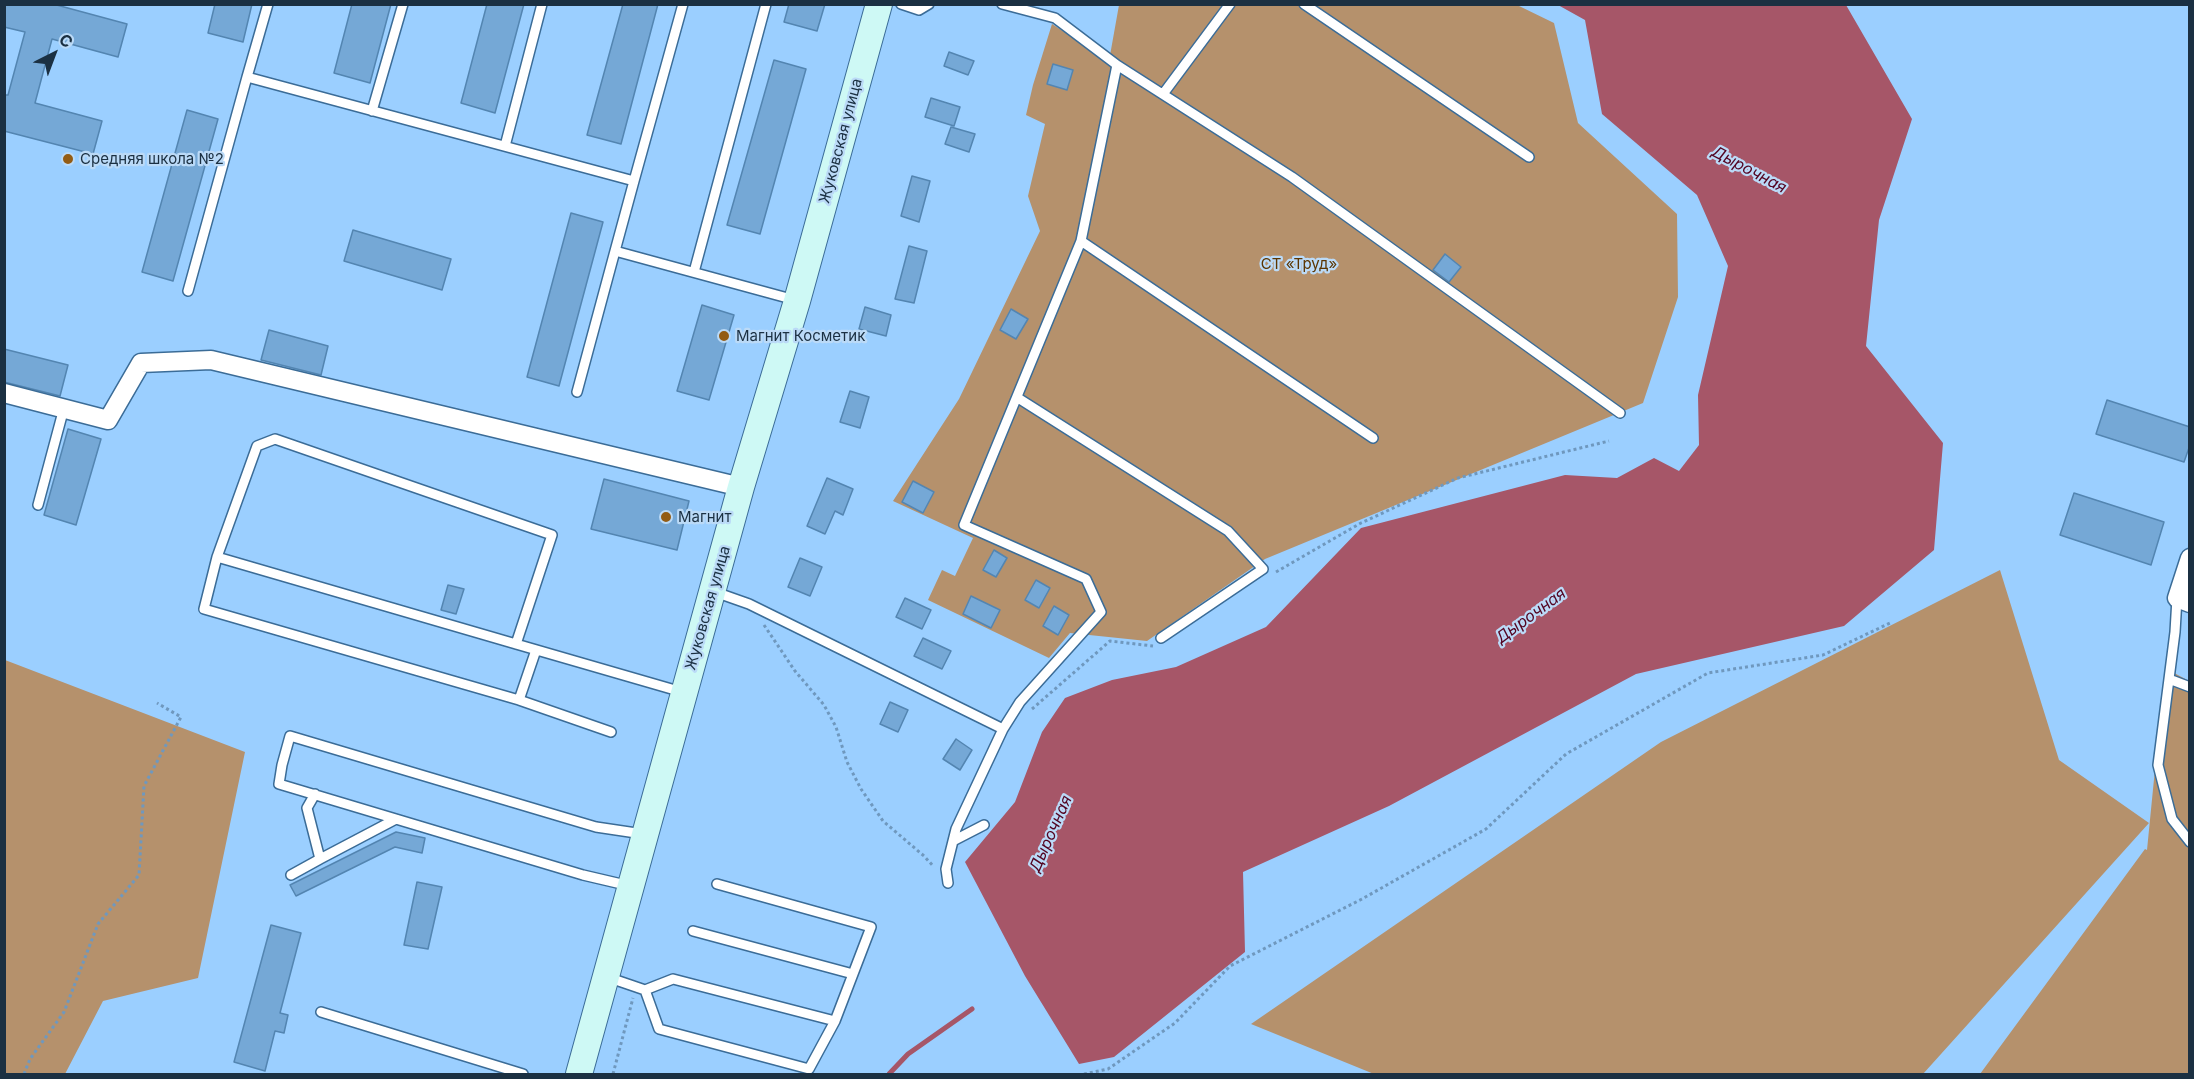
<!DOCTYPE html>
<html>
<head>
<meta charset="utf-8">
<style>
  body { margin:0 }
  #map { position:relative; width:2194px; height:1079px; overflow:hidden; background:#9bcfff; font-family:Inter,sans-serif }
  canvas { display:block }
  .frame { position:absolute; inset:0; border:6px solid #1b3042; pointer-events:none }
  .north { position:absolute; left:24px; top:24px; width:60px; height:60px; -webkit-text-stroke:4px #bbdaf7; paint-order:stroke; rotate:42deg; font-size:16px; font-weight:700; line-height:24px; text-align:center; color:#1b3042 }
  .north::after { content:''; display:block; margin:auto; width:21px; height:27px; background:#1b3042; clip-path:polygon(50% 0,100% 100%,50% 72%,0 100%) }
</style>
</head>
<body>
<div id="map">
<canvas width="2194" height="1079"></canvas>
<div class="frame"></div>
<div class="north">С</div>
</div>
<script>
const g = document.querySelector('canvas').getContext('2d');
g.lineJoin = 'round';
function fillPath(path, color) {
  g.fillStyle = color;
  g.fill(path, 'evenodd');
}
function toPath(rows) {
  const path = new Path2D();
  for (const r of rows) {
    path.moveTo(r[0], r[1]);
    for (let i = 2; i < r.length; i += 2) path.lineTo(r[i], r[i + 1]);
  }
  return path;
}
function stroke(path, color, width, dash) {
  g.strokeStyle = color;
  g.lineWidth = width;
  g.lineCap = dash ? 'butt' : 'round';
  g.setLineDash(dash || []);
  g.stroke(path);
}
function drawText(font, color, halo, rows, align = 'center') {
  g.font = font + ' Inter,sans-serif';
  g.lineWidth = 4.5;
  g.setLineDash([]);
  g.textBaseline = 'middle';
  g.strokeStyle = halo;
  g.fillStyle = color;
  for (const [text, x, y, turn = 0] of rows) {
    g.save();
    g.translate(x, y);
    g.rotate((+turn || 0) * Math.PI / 180);
    g.textAlign = isNaN(turn) ? turn : align;
    if (halo) g.strokeText(text, 0, 0);
    g.fillText(text, 0, 0);
    g.restore();
  }
}
fillPath(toPath([
  [1119,5,1517,5,1554,23,1578,123,1677,214,1678,297,1643,403,1265,559,1147,641,1070,633,1049,658,928,600,942,570,955,576,973,538,893,501,959,399,1040,231,1028,196,1045,124,1026,115,1033,85,1052,24,1109,61],
  [2000,570,2059,760,2149,823,1923,1074,1374,1074,1251,1024,1661,742],
  [5,660,245,752,198,978,103,1001,65,1074,5,1074],
  [2165,668,2189,681,2189,1074,1980,1074,2145,849,2147,850]
]), '#b5916c');
fillPath(toPath([
  [1558,5,1846,5,1912,119,1879,220,1866,346,1943,443,1934,550,1844,626,1636,674,1389,806,1243,872,1245,952,1114,1057,1079,1064,1025,976,965,862,1015,802,1042,732,1065,698,1112,680,1176,667,1266,627,1361,528,1565,475,1617,478,1654,458,1679,471,1699,445,1698,395,1728,266,1697,195,1602,114,1585,20]
]), '#a65668');
stroke(toPath([
  [889,1074,908,1054,972,1009]
]), '#a65668', 5);
const building = toPath([
  [4,4,53,4,127,24,118,57,52,39,35,103,102,121,93,154,4,131,4,95,8,95,25,32,4,27,4,4],
  [215,4,252,4,243,42,208,33,215,4],
  [352,4,391,4,370,83,334,73,352,4],
  [487,4,524,4,495,113,461,103,487,4],
  [623,4,658,4,621,144,587,135,623,4],
  [789,4,825,4,817,31,784,22,789,4],
  [949,52,974,61,968,75,944,66,949,52],
  [774,60,806,69,760,234,727,225,774,60],
  [1053,64,1073,70,1067,90,1047,84,1053,64],
  [931,98,960,107,954,126,925,117,931,98],
  [187,110,218,119,173,281,142,272,187,110],
  [951,127,975,134,969,152,945,144,951,127],
  [912,176,930,181,919,222,901,216,912,176],
  [571,213,603,222,559,386,527,377,571,213],
  [353,230,451,259,442,290,344,261,353,230],
  [909,246,927,251,914,303,895,299,909,246],
  [1445,254,1461,267,1449,282,1433,270,1445,254],
  [702,305,734,315,709,400,677,391,702,305],
  [865,307,891,315,886,336,859,329,865,307],
  [1011,309,1028,319,1016,339,1000,330,1011,309],
  [269,330,328,346,321,375,261,360,269,330],
  [4,349,68,365,60,396,4,382,4,349],
  [850,391,869,397,860,428,840,422,850,391],
  [2107,400,2190,427,2190,445,2184,462,2096,434,2107,400],
  [68,429,101,439,76,525,44,515,68,429],
  [827,478,853,489,843,515,835,511,825,534,807,526,827,478],
  [604,479,689,501,677,550,591,529,604,479],
  [913,481,934,492,923,513,902,502,913,481],
  [2074,493,2164,522,2151,565,2060,535,2074,493],
  [994,550,1007,558,996,577,983,570,994,550],
  [800,558,822,567,810,596,788,587,800,558],
  [1036,580,1050,588,1039,608,1025,600,1036,580],
  [448,585,464,589,456,614,441,610,448,585],
  [971,596,1000,610,991,628,963,614,971,596],
  [905,598,931,610,922,629,896,617,905,598],
  [1054,606,1069,615,1058,635,1043,626,1054,606],
  [923,638,951,651,942,669,914,656,923,638],
  [890,702,908,710,898,732,880,724,890,702],
  [956,739,972,750,960,770,943,759,956,739],
  [396,832,425,838,422,853,395,847,296,896,290,885,396,832],
  [417,882,442,887,428,949,404,945,417,882],
  [271,925,301,933,280,1013,288,1015,284,1033,275,1031,265,1071,234,1062,271,925]
]);
fillPath(building, '#75a8d6');
stroke(building, '#5385b1', 1.5);
const lane = toPath([
  [268,4,247,77,634,181,615,251,795,300],
  [901,4,919,10,929,4],
  [1002,4,1055,18,1117,65,1292,177,1620,413],
  [1304,4,1529,157],
  [1163,94,1230,4],
  [372,111,403,4],
  [505,146,542,4],
  [634,181,683,4],
  [1081,241,1373,438],
  [694,272,766,4],
  [188,291,247,77],
  [577,392,615,251],
  [1018,398,1228,531,1263,569,1161,638],
  [38,505,64,408],
  [217,557,204,609,519,700],
  [715,592,749,604,1003,729,1020,702,1101,612,1086,579,964,525,1081,241,1117,65],
  [2177,598,2175,632,2158,765,2172,819,2190,842],
  [516,644,552,535,275,439,257,446,217,557,516,644,682,692],
  [536,650,519,700,611,732],
  [2169,679,2190,687],
  [315,794,307,808,320,859,396,819],
  [953,841,984,825],
  [291,875,320,859],
  [948,883,946,869,956,829,1003,729],
  [717,884,871,927,835,1021],
  [630,886,583,875,279,784,282,765,290,736,596,827,643,834],
  [693,931,853,974],
  [607,977,645,990,673,979,835,1021,809,1069,659,1029,645,990],
  [321,1012,523,1074]
]);
const street = toPath([
  [4,393,108,420,141,363,211,360,741,487],
  [2190,558,2177,598,2190,603]
]);
const secondary = toPath([
  [579,1074,741,487,797,301,879,4]
]);
stroke(lane, '#3b6c97', 12);
stroke(street, '#3b6c97', 21);
stroke(secondary, '#3b6c97', 28);
stroke(toPath([
  [1276,572,1361,523,1458,478,1609,441],
  [764,625,795,671,824,705,836,727,847,762,861,789,883,821,924,856,934,867],
  [1032,709,1110,641,1153,646],
  [24,1074,30,1059,64,1012,98,924,139,875,144,786,181,717,157,703],
  [613,1074,633,998],
  [1084,1074,1108,1069,1175,1023,1230,966,1362,899,1486,829,1566,754,1708,673,1823,655,1892,622]
]), '#6f98be', 3, [3, 3]);
stroke(lane, '#fff', 9);
stroke(street, '#fff', 18);
stroke(secondary, '#cef9f5', 26);
for (const [x, y, r, color] of [
  [68,159,6,"#935c14"],
  [724,336,6,"#935c14"],
  [666,517,6,"#935c14"]
]) {
  const dot = new Path2D();
  dot.arc(x, y, r, 0, 2 * Math.PI);
  g.fillStyle = color;
  g.fill(dot);
  stroke(dot, '#bbdaf7', 2);
}
drawText('15px', '#1b3042', '#bbdaf7', [
  ["Жуковская улица",841,141,-75],
  ["Жуковская улица",708,608,-74]
]);
drawText('15px', '#1b3042', '#bbdaf7', [
  ["Средняя школа №2",80,159],
  ["Магнит Косметик",736,336],
  ["Магнит",678,517]
], 'left');
drawText('15px', '#5c3500', '#bbdaf7', [
  ["СТ «Труд»",1299,264]
]);
drawText('italic 16px', '#530421', '#bbdaf7', [
  ["Дырочная",1749,170,28],
  ["Дырочная",1531,616,-36],
  ["Дырочная",1051,834,-66]
]);
</script>
</body>
</html>
